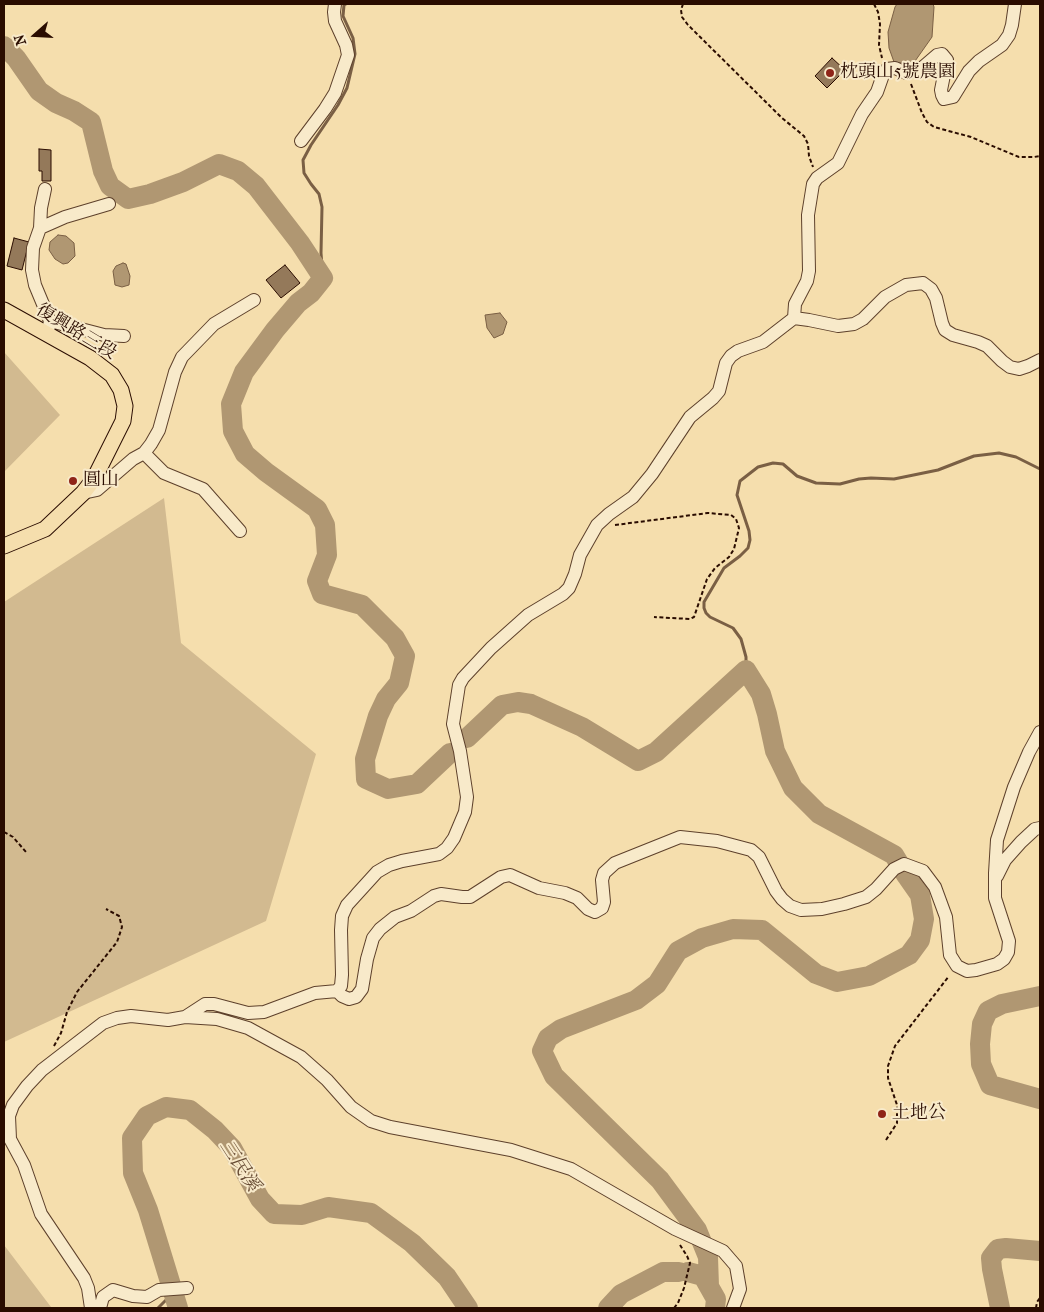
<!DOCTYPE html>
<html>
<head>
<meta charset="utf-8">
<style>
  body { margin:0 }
  #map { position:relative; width:1044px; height:1312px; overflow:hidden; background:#f5dead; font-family:"IM FELL French Canon",serif }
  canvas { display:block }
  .frame { position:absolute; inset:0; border:5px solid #2a0c00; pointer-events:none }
  .north { position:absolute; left:10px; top:10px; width:50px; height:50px; -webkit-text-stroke:4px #f8eaca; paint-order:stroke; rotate:251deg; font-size:14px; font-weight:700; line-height:20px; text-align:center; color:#2a0c00 }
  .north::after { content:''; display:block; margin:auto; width:18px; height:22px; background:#2a0c00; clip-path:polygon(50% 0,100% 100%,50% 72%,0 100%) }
</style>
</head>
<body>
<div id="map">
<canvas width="1044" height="1312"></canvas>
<div class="frame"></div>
<div class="north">N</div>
</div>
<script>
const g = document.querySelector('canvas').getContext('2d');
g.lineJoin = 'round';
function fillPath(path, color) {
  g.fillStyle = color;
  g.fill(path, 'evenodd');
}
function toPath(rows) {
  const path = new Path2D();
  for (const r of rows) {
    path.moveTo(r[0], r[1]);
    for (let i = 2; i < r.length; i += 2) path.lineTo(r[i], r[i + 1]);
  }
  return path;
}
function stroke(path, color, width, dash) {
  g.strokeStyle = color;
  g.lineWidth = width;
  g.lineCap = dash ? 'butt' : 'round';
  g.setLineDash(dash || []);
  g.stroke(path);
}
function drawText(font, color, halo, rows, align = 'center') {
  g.font = font + ' "IM FELL French Canon","Noto Serif TC",serif';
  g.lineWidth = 4;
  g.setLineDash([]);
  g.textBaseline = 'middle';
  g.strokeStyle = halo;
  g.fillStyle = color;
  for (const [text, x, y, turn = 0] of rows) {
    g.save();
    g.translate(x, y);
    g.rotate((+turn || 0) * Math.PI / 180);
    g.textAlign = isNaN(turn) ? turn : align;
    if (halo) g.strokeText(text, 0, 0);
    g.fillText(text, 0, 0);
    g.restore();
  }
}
fillPath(toPath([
  [4,352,60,415,4,472],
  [164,498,181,643,316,754,266,921,4,1042,4,602],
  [4,1245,51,1307,50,1308,4,1308]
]), '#d2ba90');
const water = toPath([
  [897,4,933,4,934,7,932,37,913,64,894,62,889,48,888,32,895,7,897,4],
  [58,235,66,236,74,243,75,256,68,263,63,264,55,259,49,250,50,242,58,235],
  [123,263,126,264,130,276,129,285,122,287,115,285,113,271,116,266,123,263],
  [500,313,507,322,503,334,494,338,487,328,485,315,500,313]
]);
fillPath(water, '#b09772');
stroke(water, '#7a5f44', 1);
stroke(toPath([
  [323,278,321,253,322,207,319,194,311,184,304,173,303,160,311,145,338,105,347,88,355,54,353,38,343,16,344,5,346,4],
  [746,670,746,657,741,639,733,628,710,617,706,613,704,608,704,602,724,568,740,556,748,548,750,540,749,531,737,495,740,481,758,467,773,463,783,464,797,476,816,483,840,484,859,479,871,478,894,479,938,470,974,456,999,453,1016,457,1040,469],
  [158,1308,172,1294]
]), '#7a5f44', 3);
stroke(toPath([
  [4,46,16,58,39,91,56,103,74,111,91,122,103,171,110,186,128,199,150,194,183,182,219,164,238,171,256,186,300,243,323,278,311,293,298,303,275,330,244,372,231,404,233,431,245,454,266,472,317,509,325,525,327,555,317,581,322,594,362,605,395,638,405,656,399,683,386,699,378,716,365,759,366,779,388,789,417,784,450,753],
  [467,738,502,705,518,702,531,704,582,727,638,761,656,752,746,670,761,694,767,714,775,751,793,788,819,814,894,855,906,875,920,895,924,919,920,940,909,955,869,976,837,982,816,974,762,930,733,929,702,938,678,951,657,984,636,1000,561,1029,548,1038,542,1051,554,1076,660,1180,697,1230,708,1257,709,1286],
  [1040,996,1002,1004,988,1011,982,1024,980,1044,981,1064,990,1085,1040,1099],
  [688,1272,703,1276,716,1299,715,1308],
  [178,1308,148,1210,133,1173,132,1138,147,1116,166,1107,190,1110,215,1130,232,1148,260,1199,274,1214,302,1215,328,1207,371,1213,412,1243,447,1277,468,1308],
  [608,1308,621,1294,663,1272,679,1272],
  [1000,1308,992,1269,991,1258,998,1249,1006,1248,1040,1251]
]), '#b09772', 20);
const building = toPath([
  [832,58,845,70,827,88,815,76,832,58],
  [39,149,51,150,51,181,42,181,42,171,39,171,39,149],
  [14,238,29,242,22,270,7,266,14,238],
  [285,265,300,283,281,298,266,280,285,265]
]);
fillPath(building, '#94795a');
stroke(building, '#2a0c00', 1);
const minor = toPath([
  [301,141,325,109,335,93,348,55,346,45,335,21,334,12,335,4],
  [40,228,41,208,45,189],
  [794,318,795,304,807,281,809,271,808,215,813,184,817,178,838,163,862,114,877,92,883,75,887,69,895,68,906,73,914,71,923,67,937,55,942,54,947,60,941,90,942,95,944,99,953,97,969,71,979,61,1002,45,1009,35,1012,25,1015,4],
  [50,321,104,335,124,336],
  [47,335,50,321,35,285,32,270,33,248,40,228,65,217,109,204],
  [144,453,164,473,203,489,240,531],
  [83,493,97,490,133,459,144,453,151,444,159,430,175,372,182,357,214,324,254,300],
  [997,876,1005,860,1021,842,1035,829,1040,828],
  [337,991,342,996,349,999,356,997,362,989,367,959,373,938,380,929,395,917,411,911,434,896,441,894,462,897,470,897,501,877,510,875,539,888,565,893,577,898,588,909,595,912,602,908,604,902,602,880,604,873,615,863,680,837,717,841,751,850,759,857,776,891,782,899,790,906,801,910,822,909,844,904,866,897,876,889,894,869,904,864,923,871,935,887,946,917,950,955,957,966,967,971,976,970,997,964,1004,959,1008,952,1009,941,995,898,995,873,997,840,1014,787,1029,752,1040,732],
  [185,1017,217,1019,248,1028,301,1057,327,1080,351,1107,371,1121,390,1127,511,1150,571,1169,675,1229,723,1251,736,1266,740,1289,733,1308],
  [91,1308,88,1288,84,1278,41,1214,24,1165,10,1139,9,1116,13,1105,27,1086,42,1070,103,1023,117,1018,131,1016,168,1020,185,1017,205,1004,214,1004,248,1013,264,1012,315,993,337,991,341,986,342,975,341,930,342,916,347,905,377,872,389,865,402,861,439,854,447,848,454,838,465,812,467,797,460,751,453,724,459,685,463,678,491,648,528,615,563,594,569,588,575,574,580,555,597,525,609,514,633,497,652,474,690,417,713,398,719,391,726,363,731,356,738,351,763,342,794,318,809,320,838,326,854,324,863,319,885,297,906,285,923,283,931,289,936,298,942,323,945,330,953,335,978,342,987,346,1002,361,1010,367,1019,369,1028,366,1040,360],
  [100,1308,103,1297,113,1290,133,1296,147,1297,159,1290,187,1288]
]);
const major = toPath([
  [4,310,90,358,112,375,121,390,125,406,123,421,94,479,83,493,45,529,4,546]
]);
stroke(minor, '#5d402b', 14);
stroke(major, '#2a0c00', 17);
stroke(toPath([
  [683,4,681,10,682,17,688,25,782,118,804,136,808,144,809,156,813,167],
  [874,4,878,12,880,24,879,45,882,58],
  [911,84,922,113,927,122,934,127,971,137,1019,157,1034,157,1040,156],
  [615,525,708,513,731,515,736,519,739,528,734,549,729,557,715,568,707,579,694,617,690,619,654,617],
  [4,832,13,837,26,852],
  [54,1046,61,1033,67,1012,77,992,117,942,122,927,119,916,106,909],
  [886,1140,897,1123,897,1105,888,1078,888,1066,895,1046,949,976],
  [674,1308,678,1303,684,1288,690,1263,687,1256,680,1245],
  [1036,1308,1037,1302,1040,1298]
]), '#2a0c00', 2, [4, 2.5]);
stroke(minor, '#f8eaca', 12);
stroke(major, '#f5dead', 15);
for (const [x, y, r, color] of [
  [830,73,5,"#8f2418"],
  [73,481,5,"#8f2418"],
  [882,1114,5,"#8f2418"]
]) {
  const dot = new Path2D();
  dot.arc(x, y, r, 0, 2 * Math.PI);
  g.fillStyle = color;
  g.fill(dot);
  stroke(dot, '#f8eaca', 2);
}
drawText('18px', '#2a0c00', '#f8eaca', [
  ["枕頭山5號農園",840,73],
  ["圓山",83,481],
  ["土地公",892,1114]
], 'left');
drawText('18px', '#2a0c00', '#f8eaca', [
  ["復興路三段",76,332,31]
]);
drawText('italic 19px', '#664b33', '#f8eaca', [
  ["三民溪",239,1166,57]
]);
</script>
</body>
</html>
